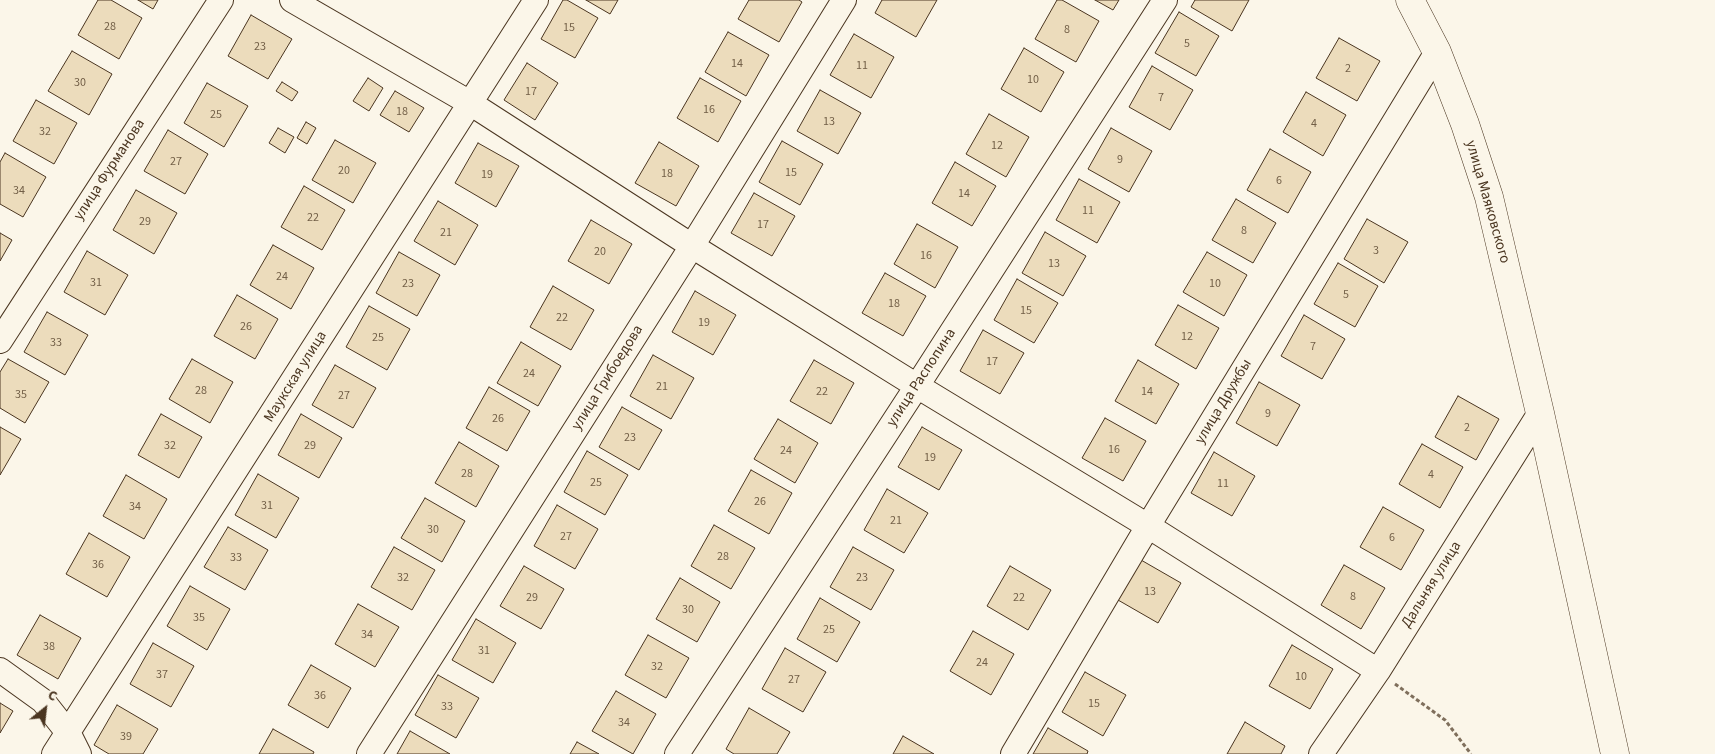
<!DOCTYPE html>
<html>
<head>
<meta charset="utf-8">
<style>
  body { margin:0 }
  #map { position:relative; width:1715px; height:754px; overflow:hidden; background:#fbf6e9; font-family:"Source Sans 3",sans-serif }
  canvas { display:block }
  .north { position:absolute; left:20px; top:684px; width:50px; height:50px; -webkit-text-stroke:4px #fbf6e9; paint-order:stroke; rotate:29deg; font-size:14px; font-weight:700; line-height:20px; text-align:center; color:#4a3520 }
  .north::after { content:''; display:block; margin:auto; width:18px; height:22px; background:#4a3520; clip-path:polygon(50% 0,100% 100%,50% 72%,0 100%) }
</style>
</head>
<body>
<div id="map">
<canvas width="1715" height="754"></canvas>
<div class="north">С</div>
</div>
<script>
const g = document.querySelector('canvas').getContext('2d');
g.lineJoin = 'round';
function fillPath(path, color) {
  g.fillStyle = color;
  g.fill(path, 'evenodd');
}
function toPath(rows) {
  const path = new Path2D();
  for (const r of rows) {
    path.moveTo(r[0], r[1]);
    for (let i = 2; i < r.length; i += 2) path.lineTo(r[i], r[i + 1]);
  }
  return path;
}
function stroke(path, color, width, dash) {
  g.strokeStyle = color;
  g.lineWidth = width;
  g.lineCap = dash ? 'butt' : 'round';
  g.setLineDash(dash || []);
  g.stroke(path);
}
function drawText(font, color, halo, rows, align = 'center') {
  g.font = font + ' "Source Sans 3",sans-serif';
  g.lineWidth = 4;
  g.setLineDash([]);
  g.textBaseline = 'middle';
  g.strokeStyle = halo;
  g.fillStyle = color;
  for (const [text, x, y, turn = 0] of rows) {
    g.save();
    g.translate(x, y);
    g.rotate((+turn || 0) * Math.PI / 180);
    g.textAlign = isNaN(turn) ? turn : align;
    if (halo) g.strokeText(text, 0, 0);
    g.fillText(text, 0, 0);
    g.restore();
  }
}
const building = toPath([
  [98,0,111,0,142,18,119,59,78,35,98,0],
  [138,0,158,0,153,9,138,0],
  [563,0,567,0,598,18,575,58,541,39,563,0],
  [586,0,618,0,610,14,586,0],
  [749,0,799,0,802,2,779,42,738,19,749,0],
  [882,0,937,0,916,37,875,13,882,0],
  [1057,0,1062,0,1099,21,1076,62,1035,39,1057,0],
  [1095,0,1119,0,1113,10,1095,0],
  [1195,0,1249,0,1232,31,1191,7,1195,0],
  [1179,12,1219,36,1196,76,1155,53,1179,12],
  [251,15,292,39,268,79,228,56,251,15],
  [728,32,769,55,746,96,705,72,728,32],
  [854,34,894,57,871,98,830,75,854,34],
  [1339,38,1380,61,1357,101,1316,78,1339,38],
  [1024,48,1064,72,1041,112,1001,89,1024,48],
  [72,51,112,74,89,115,48,91,72,51],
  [527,63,558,83,535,120,504,100,527,63],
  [1152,66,1193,90,1170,130,1129,107,1152,66],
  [368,78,383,88,369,111,353,101,368,78],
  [700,78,741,101,718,142,677,118,700,78],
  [282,82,298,92,292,101,276,91,282,82],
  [207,83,248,106,224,147,184,123,207,83],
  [820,90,861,113,838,154,797,131,820,90],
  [395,91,424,108,409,132,380,115,395,91],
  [1306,92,1346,115,1323,156,1283,132,1306,92],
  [36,100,77,123,54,164,13,141,36,100],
  [989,114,1029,137,1006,177,966,154,989,114],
  [306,122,316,128,307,144,297,138,306,122],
  [278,128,294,137,285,153,269,143,278,128],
  [1111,128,1152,151,1129,192,1088,169,1111,128],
  [168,130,208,154,185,194,144,171,168,130],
  [335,140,376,163,353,203,312,180,335,140],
  [782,141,823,164,800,205,759,182,782,141],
  [659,142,699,166,676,206,635,183,659,142],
  [478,143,519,166,496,207,455,183,478,143],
  [1270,149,1311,172,1288,213,1247,190,1270,149],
  [5,153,46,177,23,217,0,204,0,162,5,153],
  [955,162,996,186,972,226,932,203,955,162],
  [1079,179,1120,202,1097,243,1056,220,1079,179],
  [304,186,345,210,322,250,281,227,304,186],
  [136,190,177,213,154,254,113,230,136,190],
  [754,193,795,216,772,256,731,233,754,193],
  [1236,199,1276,223,1253,263,1212,240,1236,199],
  [438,201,478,225,455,265,414,241,438,201],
  [1367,219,1408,242,1384,283,1344,259,1367,219],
  [591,220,632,244,609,284,568,261,591,220],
  [917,224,958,247,935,288,894,264,917,224],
  [1045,232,1086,256,1063,296,1022,273,1045,232],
  [0,233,12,240,0,261,0,233],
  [273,245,314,268,291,309,250,285,273,245],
  [87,251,128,275,105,315,64,292,87,251],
  [399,252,440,275,417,316,376,293,399,252],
  [1207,252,1247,275,1224,316,1183,292,1207,252],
  [1338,263,1378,286,1355,327,1314,304,1338,263],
  [885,273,926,296,903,336,862,313,885,273],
  [1017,279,1058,303,1034,343,994,320,1017,279],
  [553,286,594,310,571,350,530,327,553,286],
  [695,291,736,315,713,355,672,332,695,291],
  [237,295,278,319,255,359,214,336,237,295],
  [1178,305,1219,328,1196,369,1155,345,1178,305],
  [369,306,410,329,387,370,346,347,369,306],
  [47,312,88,335,65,375,24,352,47,312],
  [1304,315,1345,339,1322,379,1281,356,1304,315],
  [983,330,1024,353,1000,394,960,371,983,330],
  [521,342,561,366,538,406,497,383,521,342],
  [653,355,694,378,671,419,630,396,653,355],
  [8,359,49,382,25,423,0,408,0,372,8,359],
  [192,359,233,382,210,423,169,399,192,359],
  [814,360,854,383,831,424,790,401,814,360],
  [1138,360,1179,384,1156,424,1115,401,1138,360],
  [335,365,376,388,353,428,312,405,335,365],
  [1259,382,1300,405,1277,446,1236,423,1259,382],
  [489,387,530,411,507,451,466,428,489,387],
  [1458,396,1499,419,1476,460,1435,437,1458,396],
  [622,407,662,430,639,470,599,447,622,407],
  [161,414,202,437,179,478,138,455,161,414],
  [301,414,342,438,319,478,278,455,301,414],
  [1105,418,1146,441,1123,481,1082,458,1105,418],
  [778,419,818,443,795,483,754,459,778,419],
  [0,427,21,439,0,475,0,427],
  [922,427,962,450,939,490,898,467,922,427],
  [459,442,499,466,476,507,435,483,459,442],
  [1422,444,1463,467,1440,508,1399,484,1422,444],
  [587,451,628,475,605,515,564,492,587,451],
  [1214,452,1255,476,1232,516,1191,493,1214,452],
  [751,470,792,493,769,534,728,511,751,470],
  [258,474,299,498,276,538,235,515,258,474],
  [126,475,167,499,144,539,103,516,126,475],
  [887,489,928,513,904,553,864,530,887,489],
  [425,498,465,521,442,562,401,538,425,498],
  [557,505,598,529,575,569,534,546,557,505],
  [1383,507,1424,530,1401,570,1360,547,1383,507],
  [714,525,755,548,731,589,691,566,714,525],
  [228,527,268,550,245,590,204,567,228,527],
  [89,533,130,557,107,597,66,574,89,533],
  [394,547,435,570,412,610,371,587,394,547],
  [853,547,894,570,871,610,830,587,853,547],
  [1141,560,1181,583,1158,623,1118,600,1141,560],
  [1344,565,1385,588,1361,629,1321,605,1344,565],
  [524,566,564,589,541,629,500,606,524,566],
  [1010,566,1051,590,1028,630,987,606,1010,566],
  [680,578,720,602,697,642,656,619,680,578],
  [190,586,230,609,207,650,167,626,190,586],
  [820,598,860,622,837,662,797,639,820,598],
  [358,604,399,627,375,667,335,644,358,604],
  [40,615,81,638,58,679,17,655,40,615],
  [476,619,516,643,493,683,452,660,476,619],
  [973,631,1014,654,991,695,950,671,973,631],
  [648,635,689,658,666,698,625,675,648,635],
  [153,643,194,666,171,707,130,684,153,643],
  [1292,645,1333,669,1310,709,1269,686,1292,645],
  [785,648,826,672,803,712,762,689,785,648],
  [311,665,351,688,328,728,288,705,311,665],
  [1085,672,1126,695,1103,736,1062,712,1085,672],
  [438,675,479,698,456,738,415,715,438,675],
  [616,691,656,714,633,754,592,731,616,691],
  [0,703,13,711,0,733,0,703],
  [117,705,158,729,143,754,109,754,94,745,117,705],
  [749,708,790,732,777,754,734,754,726,749,749,708],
  [1245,722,1285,746,1281,754,1227,754,1245,722],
  [1048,728,1088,751,1087,754,1033,754,1048,728],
  [273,729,314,752,313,754,259,754,273,729],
  [410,731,450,754,397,754,410,731],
  [903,736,934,754,893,754,903,736],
  [577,742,599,754,570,754,577,742]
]);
fillPath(building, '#ecdcbc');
stroke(building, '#4a3520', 1);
const minor = toPath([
  [292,0,470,103,692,246,917,386,1148,526,1378,671],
  [0,341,221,0],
  [0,670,43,701,69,734,79,754],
  [54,754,536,0],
  [369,754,692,246,844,0],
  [677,754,917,386,1165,0],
  [1013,754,1148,526,1437,52],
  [1321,754,1378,671,1540,413]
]);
const major = toPath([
  [1410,0,1437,52,1465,124,1489,197,1540,413,1615,754]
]);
stroke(minor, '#4a3520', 26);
stroke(major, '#4a3520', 29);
stroke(toPath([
  [1395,684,1445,720,1471,754]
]), '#7f6f5c', 3, [4, 2.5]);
stroke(minor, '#fbf6e9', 24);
stroke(major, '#fbf6e9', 28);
drawText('12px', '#725f47', null, [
  ["28",110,27],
  ["15",569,28],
  ["8",1067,30],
  ["5",1187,44],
  ["23",260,47],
  ["14",737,64],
  ["11",862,66],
  ["2",1348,69],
  ["10",1033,80],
  ["30",80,83],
  ["17",531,92],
  ["7",1161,98],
  ["16",709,110],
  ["18",402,112],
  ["25",216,115],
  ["13",829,122],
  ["4",1314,124],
  ["32",45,132],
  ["12",997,146],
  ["9",1120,160],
  ["27",176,162],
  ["20",344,171],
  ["15",791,173],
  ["18",667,174],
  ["19",487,175],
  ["6",1279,181],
  ["34",19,191],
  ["14",964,194],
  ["11",1088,211],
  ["22",313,218],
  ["29",145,222],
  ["17",763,225],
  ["8",1244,231],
  ["21",446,233],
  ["3",1376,251],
  ["20",600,252],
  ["16",926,256],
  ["13",1054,264],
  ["24",282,277],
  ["31",96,283],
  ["23",408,284],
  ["10",1215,284],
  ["5",1346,295],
  ["18",894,304],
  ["15",1026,311],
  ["22",562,318],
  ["19",704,323],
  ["26",246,327],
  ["12",1187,337],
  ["25",378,338],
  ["33",56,343],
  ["7",1313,347],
  ["17",992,362],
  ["24",529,374],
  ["21",662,387],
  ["28",201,391],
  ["22",822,392],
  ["14",1147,392],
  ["35",21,395],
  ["27",344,396],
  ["9",1268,414],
  ["26",498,419],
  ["2",1467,428],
  ["23",630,438],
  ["32",170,446],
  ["29",310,446],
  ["16",1114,450],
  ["24",786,451],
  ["19",930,458],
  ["28",467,474],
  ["4",1431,475],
  ["25",596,483],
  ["11",1223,484],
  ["26",760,502],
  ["31",267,506],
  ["34",135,507],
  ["21",896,521],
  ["30",433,530],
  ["27",566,537],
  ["6",1392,538],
  ["28",723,557],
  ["33",236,558],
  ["36",98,565],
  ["32",403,578],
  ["23",862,578],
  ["13",1150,592],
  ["8",1353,597],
  ["29",532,598],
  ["22",1019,598],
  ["30",688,610],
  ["35",199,618],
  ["25",829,630],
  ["34",367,635],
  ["38",49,647],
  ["31",484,651],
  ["24",982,663],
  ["32",657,667],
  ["37",162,675],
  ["10",1301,677],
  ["27",794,680],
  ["36",320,696],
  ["15",1094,704],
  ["33",447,707],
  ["34",624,723],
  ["39",126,737]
]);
drawText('15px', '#4a3520', '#fbf6e9', [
  ["улица Фурманова",110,170,-57],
  ["улица Маяковского",1487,202,74],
  ["Маукская улица",296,377,-58],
  ["улица Грибоедова",608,378,-58],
  ["улица Распопина",922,378,-57],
  ["улица Дружбы",1224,402,-59],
  ["Дальняя улица",1432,585,-58]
]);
</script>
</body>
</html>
